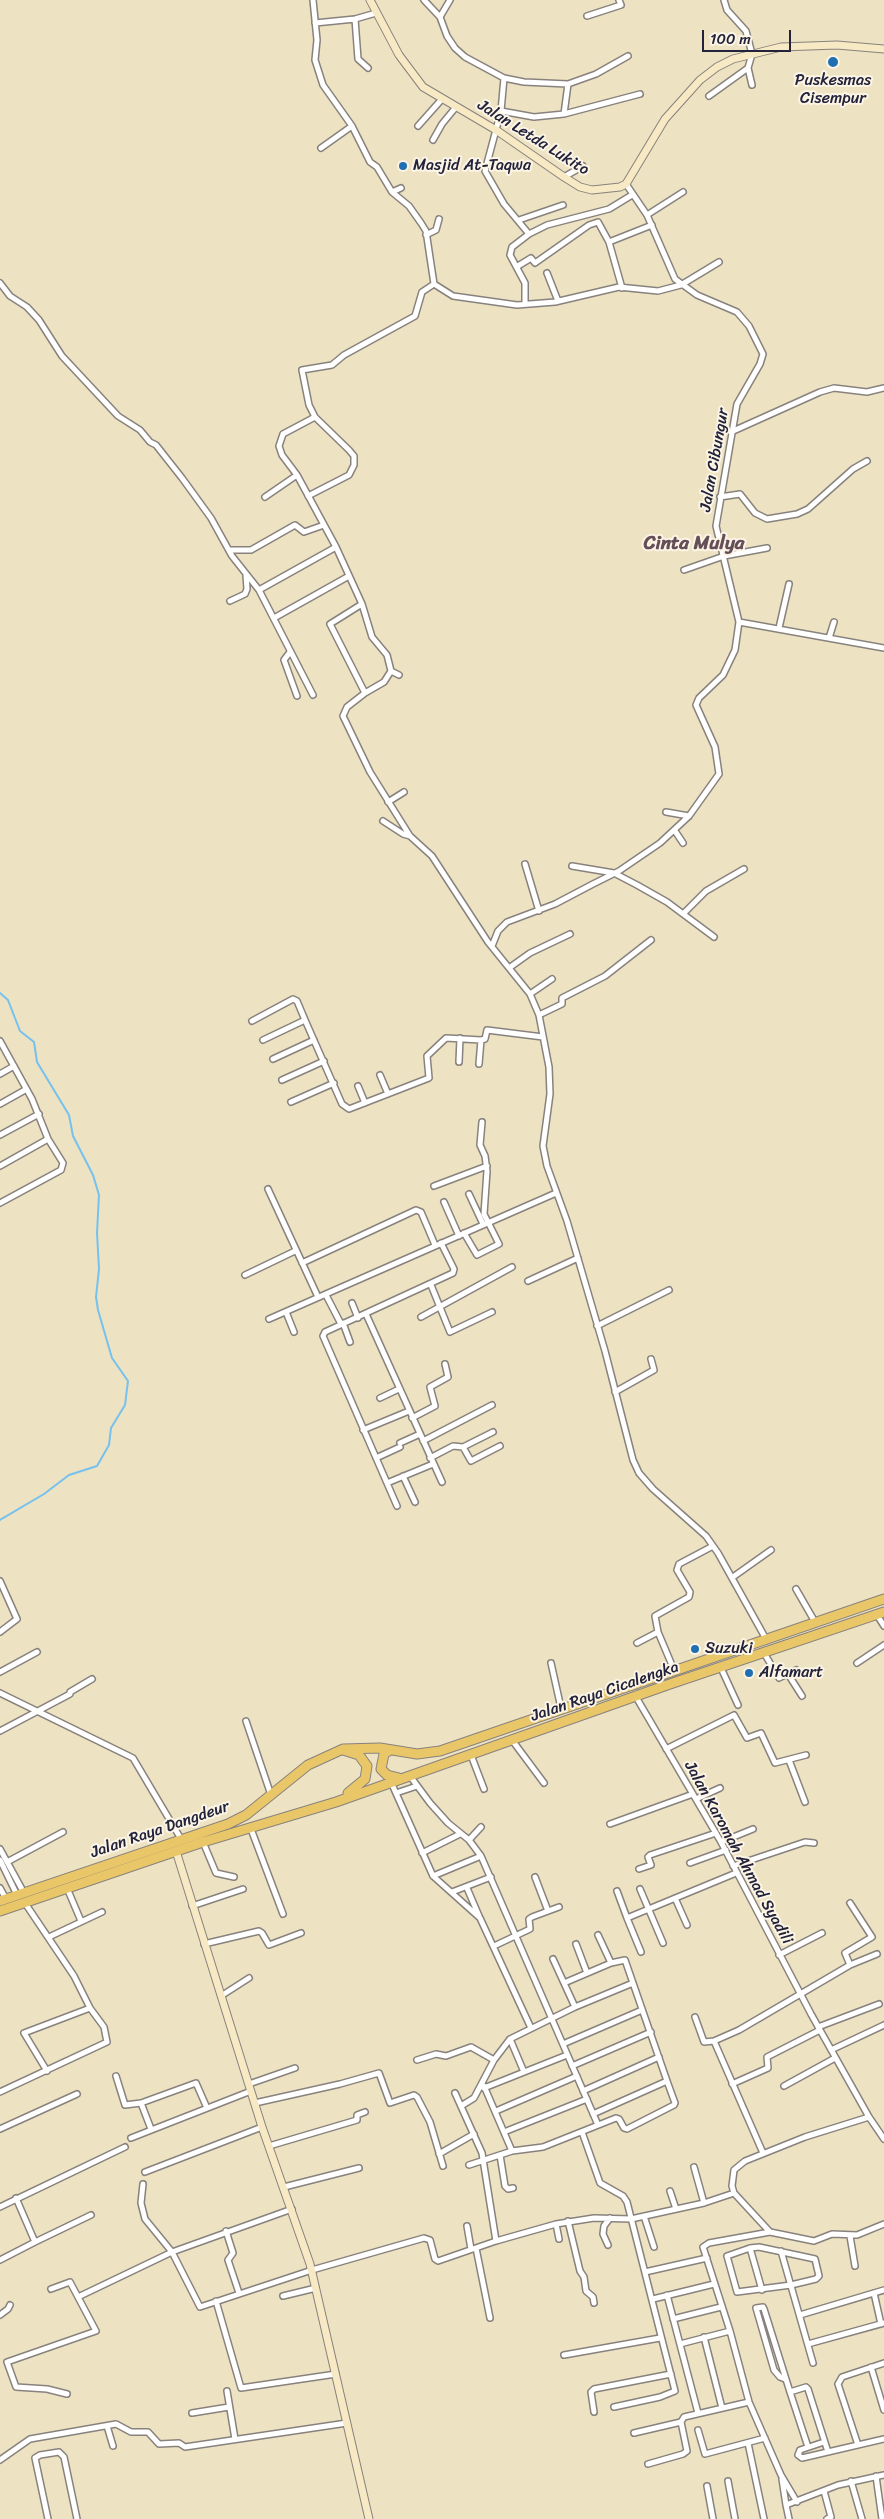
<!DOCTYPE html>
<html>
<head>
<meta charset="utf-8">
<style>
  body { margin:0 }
  #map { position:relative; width:884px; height:2519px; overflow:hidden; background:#ede2c2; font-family:Sriracha,sans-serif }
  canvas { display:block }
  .scale { position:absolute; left:702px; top:30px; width:89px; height:22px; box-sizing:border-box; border:2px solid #22223b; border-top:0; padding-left:6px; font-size:15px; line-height:18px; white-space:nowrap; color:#22223b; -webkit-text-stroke:4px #fcf5e5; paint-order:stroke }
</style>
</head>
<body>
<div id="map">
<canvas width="884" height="2519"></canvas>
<div class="scale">100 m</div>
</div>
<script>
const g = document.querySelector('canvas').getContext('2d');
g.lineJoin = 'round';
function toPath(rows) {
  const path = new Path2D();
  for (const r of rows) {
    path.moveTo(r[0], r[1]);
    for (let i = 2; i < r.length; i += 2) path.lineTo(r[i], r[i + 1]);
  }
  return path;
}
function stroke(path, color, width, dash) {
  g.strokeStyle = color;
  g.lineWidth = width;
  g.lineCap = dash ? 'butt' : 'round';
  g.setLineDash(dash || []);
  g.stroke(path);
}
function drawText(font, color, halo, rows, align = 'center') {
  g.font = font + ' Sriracha,sans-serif';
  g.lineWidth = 4;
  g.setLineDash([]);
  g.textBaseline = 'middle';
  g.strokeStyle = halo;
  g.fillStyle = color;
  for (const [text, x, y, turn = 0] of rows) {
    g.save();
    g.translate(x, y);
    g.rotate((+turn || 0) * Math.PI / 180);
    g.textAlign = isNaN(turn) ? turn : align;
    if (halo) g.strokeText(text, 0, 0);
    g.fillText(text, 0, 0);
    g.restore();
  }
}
stroke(toPath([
  [0,993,8,1000,20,1031,34,1042,37,1062,69,1115,73,1136,93,1175,99,1195,97,1233,99,1269,96,1297,98,1310,112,1358,128,1381,125,1405,111,1428,109,1445,97,1466,69,1475,44,1494,0,1520]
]), '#75c1ef', 2);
const street = toPath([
  [313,0,317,40,315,60,323,85,352,126,370,162,377,167,392,192,409,206,421,223,426,231,434,284,453,296,517,305,555,302,619,287,658,291,681,285,719,262],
  [424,0,440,17,447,36,455,48,465,57,504,78,524,82,568,84,596,74,628,56],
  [724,0,727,10,746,31,752,54,748,68,752,85],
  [587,16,621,5,619,0],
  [440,17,450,0],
  [355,19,358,59,368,68],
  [315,23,355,19,376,13],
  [504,78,501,111,485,171,504,204,529,234],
  [709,96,748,68],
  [501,111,534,117,564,114,640,94],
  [564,114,568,84],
  [418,126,442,99],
  [433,140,442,124,456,107],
  [321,148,352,126],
  [564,177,583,166],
  [392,192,401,188],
  [647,215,683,192],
  [519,220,563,205],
  [426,235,436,230,439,219],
  [518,266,531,258,535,263,589,225,598,222,609,242],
  [547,273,558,301],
  [0,283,10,296,27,307,39,320,62,356,118,416,140,430,150,442,156,445,182,478,211,518,232,556,259,590,313,695],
  [622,288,609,242,652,225],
  [525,304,525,283,510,255,512,247,529,234,547,225,609,209,632,195],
  [315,417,283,434,279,446,282,455,297,475,336,547,362,604,330,624,365,693,347,707,343,716,370,772,410,836,432,856,488,942,530,994,539,1015,549,1067,550,1094,543,1146,547,1166,567,1221,605,1351,633,1460,639,1473,653,1489,706,1536,718,1553,766,1639],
  [731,432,820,392,834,388,867,392,884,388],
  [308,496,349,475,354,465,354,456,349,450,315,417,309,405,302,370,332,365,344,355,415,316,422,292,434,284],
  [265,497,297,475],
  [720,497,740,494,755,513,767,519,797,514,808,509,853,469,867,461],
  [229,550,251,550,295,525,304,532,324,525],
  [684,570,724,556,767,548],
  [259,590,336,547],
  [230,601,245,594,247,589,246,575],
  [362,604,372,637,387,655,391,671,384,682,365,693],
  [274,618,349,576],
  [739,622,884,648],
  [779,628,789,584],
  [829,638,834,622],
  [290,652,284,660,297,696],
  [391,671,399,675],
  [388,802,404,792],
  [666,812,689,816],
  [383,821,403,834,410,836],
  [675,831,683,843],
  [525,864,539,911],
  [572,866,614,873,637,885,667,902,714,937],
  [683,914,706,891,744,869],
  [492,946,498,931,507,922,555,904,593,884,619,871,660,843,689,816,719,774,715,747,696,705,699,698,723,675,735,650,739,622,716,526,737,404,760,364,763,354,749,326,737,312,697,295,675,279,647,215,626,184],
  [509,968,530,953,570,934],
  [530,994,552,979],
  [539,1015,562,1004,562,998,605,976,651,940],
  [252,1021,293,999,297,1001,305,1020],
  [263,1040,305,1020,342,1104,349,1109,429,1078,427,1056,446,1038,481,1040,485,1039,487,1030,543,1037],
  [0,1041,32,1099,48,1139,63,1163,61,1170,0,1203],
  [273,1059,314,1040],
  [459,1062,460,1038],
  [479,1064,481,1040],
  [0,1074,14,1066],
  [380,1075,388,1094],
  [282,1080,324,1061],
  [358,1086,365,1103],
  [291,1102,334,1083],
  [0,1104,25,1090],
  [0,1135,39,1114],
  [0,1166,48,1139],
  [434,1186,487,1166],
  [268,1189,318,1297],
  [469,1194,483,1224],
  [444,1202,459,1236],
  [464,1233,477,1255,499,1244,484,1214,487,1171,485,1156,480,1145,482,1122],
  [302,1263,416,1210,421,1212,435,1245],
  [245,1275,295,1251],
  [528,1281,578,1258],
  [431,1285,450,1332,492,1312],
  [326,1295,341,1324],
  [352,1303,358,1318],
  [286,1312,294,1332],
  [366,1314,442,1482],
  [421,1317,512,1267],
  [269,1319,556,1193],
  [343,1323,350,1342],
  [597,1326,669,1290],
  [615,1392,654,1370,651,1359],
  [380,1398,399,1389],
  [412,1418,435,1406,430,1387,448,1377,445,1364],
  [363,1430,409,1411],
  [423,1441,492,1405],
  [400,1443,420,1434],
  [463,1447,493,1432],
  [376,1458,400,1447],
  [430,1458,453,1446,463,1447,471,1461,500,1446],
  [403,1476,415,1502],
  [387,1483,433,1464],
  [397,1506,323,1336,325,1332,453,1273,454,1269,441,1243],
  [733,1577,771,1550],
  [0,1581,17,1619,0,1632],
  [796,1589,815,1622],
  [877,1615,884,1626],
  [637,1643,658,1632],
  [764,1653,779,1678,796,1670],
  [551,1663,561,1708],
  [857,1663,884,1645],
  [721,1668,738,1705],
  [674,1670,658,1632,655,1616,689,1597,690,1592,677,1570,679,1564,713,1546],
  [0,1672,37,1652],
  [788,1674,802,1696],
  [0,1693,133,1758,181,1839],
  [636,1697,721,1842,811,2014,869,2117,884,2139],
  [246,1721,271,1795],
  [0,1731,70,1694,70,1692,92,1679],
  [512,1740,544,1783],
  [666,1749,734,1715,747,1738,761,1733,775,1763,806,1755],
  [471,1755,484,1789],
  [789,1760,805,1802],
  [410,1776,430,1803,448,1823,469,1840,481,1856,598,2125],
  [391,1782,433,1876,480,1918,531,2028],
  [396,1793,417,1786],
  [696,1799,720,1788],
  [610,1824,693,1794],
  [251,1829,283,1914],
  [469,1840,481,1827],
  [203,1842,216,1873,234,1877],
  [721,1842,753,1829],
  [0,1849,24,1893],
  [422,1853,460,1834],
  [0,1860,17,1895],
  [7,1862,63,1832],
  [690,1863,726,1850],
  [733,1866,805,1842,814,1843],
  [639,1869,651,1865,648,1857,650,1855,716,1833],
  [433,1876,481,1856],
  [535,1877,548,1911],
  [0,1888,6,1899],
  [67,1888,81,1921],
  [467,1888,479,1916],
  [640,1889,663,1943],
  [617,1891,627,1918],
  [452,1892,491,1877],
  [675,1898,687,1925],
  [850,1903,872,1937,845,1953,850,1965],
  [192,1906,243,1889],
  [598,1935,611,1963],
  [49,1937,102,1912],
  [204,1944,259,1931,262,1933,269,1945,301,1933],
  [576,1944,587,1973],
  [494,1946,530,1929,529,1919,532,1917,559,1907],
  [641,1952,627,1918,736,1873],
  [779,1955,822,1933],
  [553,1959,575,2007],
  [564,1983,611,1963,625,1960,667,2081,593,2114],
  [221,1996,249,1978],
  [695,2017,704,2042,714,2041,739,2030,850,1965,877,1954],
  [818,2027,879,2004],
  [510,2039,524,2072],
  [714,2041,763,2153],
  [563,2044,642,2010],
  [831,2050,884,2025],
  [417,2060,436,2054,446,2056,471,2047,494,2060],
  [572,2066,651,2032],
  [47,2071,24,2033,90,2008],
  [116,2076,125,2105,141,2103,196,2083,207,2108],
  [249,2084,295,2068],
  [732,2084,768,2068,767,2057,820,2030],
  [484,2086,512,2151],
  [784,2086,835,2058],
  [484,2088,567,2055],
  [583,2091,659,2057],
  [0,2092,107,2042,104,2027,90,2008,74,1976,25,1903],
  [455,2093,482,2153,496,2241],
  [141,2103,151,2129],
  [255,2103,340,2084,379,2073,390,2103,414,2095,417,2097,430,2122,443,2166],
  [461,2106,474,2098,494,2060,510,2039,575,2007,633,1983],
  [496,2111,577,2076],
  [869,2117,805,2137,745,2161,734,2170,732,2186,734,2193,770,2232,814,2241,832,2234,857,2235,884,2224],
  [0,2129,77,2094],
  [504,2132,587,2099],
  [582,2132,600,2183,623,2196,627,2202,675,2391,660,2397,614,2407],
  [131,2138,251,2091],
  [269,2146,357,2120,357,2115,365,2112],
  [439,2154,474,2134],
  [500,2155,505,2186,508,2189,513,2188],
  [469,2165,512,2151,543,2147,616,2118,619,2119,624,2128,627,2129,674,2105,675,2103,667,2081],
  [694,2167,704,2203],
  [145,2172,262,2127],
  [143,2184,141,2203,145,2219,172,2252,200,2307,312,2270,424,2238,430,2240,435,2259,438,2261,496,2241,556,2224,594,2218,631,2219,704,2203,734,2193],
  [284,2187,359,2168],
  [670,2191,676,2209],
  [0,2207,125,2147],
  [644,2216,654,2247],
  [568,2221,580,2271,584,2277,586,2291,593,2297,594,2303],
  [556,2224,559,2239],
  [467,2226,471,2249],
  [226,2231,233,2253,228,2260,239,2293],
  [770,2232,709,2243,703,2247,730,2331,749,2402,781,2475,797,2502],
  [850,2236,855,2266],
  [35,2242,91,2215],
  [608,2245,603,2234,604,2226,610,2218],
  [759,2247,815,2259,819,2276,816,2279,791,2285,737,2292,727,2256,750,2248,759,2247],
  [476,2248,490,2318],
  [750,2248,762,2290],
  [781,2251,813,2363],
  [0,2260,35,2242,16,2198],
  [645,2272,707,2258],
  [51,2289,70,2282,96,2331,7,2362,16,2387,47,2389,67,2394],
  [874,2293,881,2324],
  [667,2295,698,2413],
  [283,2296,316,2288],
  [78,2297,172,2252,292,2209],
  [653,2299,714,2284],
  [216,2301,241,2388,336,2374],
  [0,2315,8,2309,10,2305],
  [800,2315,884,2290],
  [673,2319,721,2307],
  [704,2337,722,2408],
  [680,2344,730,2331],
  [808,2344,884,2323],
  [564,2355,660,2338],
  [871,2367,884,2410],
  [785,2379,780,2377,774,2370,756,2308,763,2307,764,2309,790,2392,806,2387,808,2389,828,2452],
  [227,2391,235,2439],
  [790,2392,808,2447],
  [594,2412,591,2392,594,2389,671,2374],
  [192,2413,229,2407],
  [107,2426,113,2446],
  [698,2430,705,2454,765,2438],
  [634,2433,681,2422],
  [824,2442,800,2450,798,2455,802,2458,884,2439],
  [748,2443,764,2519],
  [858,2445,838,2384,842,2377,884,2363],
  [0,2460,30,2439,116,2424,131,2432,148,2432,159,2444,179,2443,185,2447,347,2423],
  [648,2464,683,2454,687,2451,681,2422,684,2417,749,2402],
  [876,2476,882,2519],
  [782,2479,786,2505],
  [728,2481,735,2519],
  [851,2481,862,2519],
  [707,2486,713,2519],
  [824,2491,831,2517,827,2519],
  [48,2519,35,2458,40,2455,59,2452,64,2457,77,2519],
  [789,2519,786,2505,838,2485,884,2475]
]);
const secondary = toPath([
  [370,0,399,55,423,87,496,130,564,177,580,187,592,190,620,187,626,184,665,119,700,80,717,67,733,59,781,47,837,45,884,49],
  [176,1851,262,2127,310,2264,369,2519]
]);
const highway = toPath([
  [343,1750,359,1755,367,1766,365,1779,348,1793],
  [390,1750,384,1754,381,1769,387,1775,399,1778],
  [0,1901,228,1824,246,1815,308,1765,343,1749,380,1748,417,1754,440,1751,884,1599],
  [0,1911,203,1842,336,1802,670,1684,884,1612]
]);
stroke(street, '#88827e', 8);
stroke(secondary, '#88827e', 9);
stroke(highway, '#88827e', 11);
stroke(street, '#fff', 5);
stroke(secondary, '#f6e9c3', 7);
stroke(highway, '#e9c769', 9);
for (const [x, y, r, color] of [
  [833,62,6,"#1f6fb2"],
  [403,166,5,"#1f6fb2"],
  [695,1649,5,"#1f6fb2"],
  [749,1673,5,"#1f6fb2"]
]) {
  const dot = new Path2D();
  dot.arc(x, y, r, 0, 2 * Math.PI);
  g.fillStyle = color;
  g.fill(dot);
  stroke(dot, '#fcf5e5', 2);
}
drawText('16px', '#22223b', '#fcf5e5', [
  ["Puskesmas",833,81,"center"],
  ["Cisempur",833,99,"center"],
  ["Masjid At-Taqwa",413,166],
  ["Suzuki",705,1649],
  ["Alfamart",759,1673]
], 'left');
drawText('16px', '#22223b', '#fcf5e5', [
  ["Jalan Letda Lukito",533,138,32],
  ["Jalan Cibungur",715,460,-80],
  ["Jalan Raya Cicalengka",605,1692,-19],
  ["Jalan Raya Dangdeur",160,1830,-19],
  ["Jalan Karomah Ahmad Syadili",738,1853,61]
]);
drawText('bold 19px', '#644e58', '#fcf5e5', [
  ["Cinta Mulya",694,544]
]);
</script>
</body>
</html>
